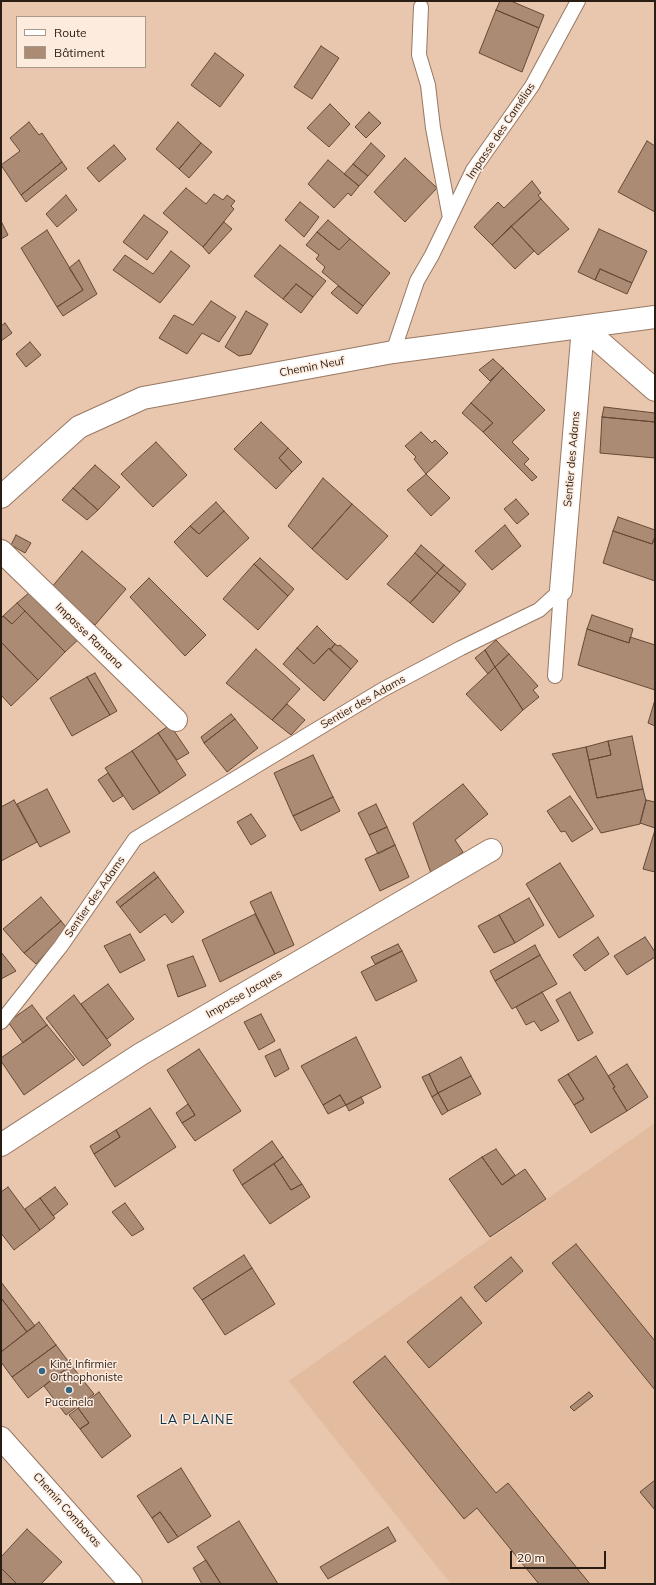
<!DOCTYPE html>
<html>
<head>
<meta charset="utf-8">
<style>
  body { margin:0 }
  #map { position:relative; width:656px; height:1585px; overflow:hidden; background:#e9c6ae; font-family:Mulish,sans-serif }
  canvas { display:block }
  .frame { position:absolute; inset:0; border:2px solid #291d14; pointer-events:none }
  .legend { position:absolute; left:16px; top:16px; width:130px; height:52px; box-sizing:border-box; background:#fdebde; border:1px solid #a8998d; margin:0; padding:5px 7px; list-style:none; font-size:12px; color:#291d14 }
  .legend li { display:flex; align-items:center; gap:8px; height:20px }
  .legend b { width:20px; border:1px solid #a8998d }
  .scale { position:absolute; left:510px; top:1551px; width:96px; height:18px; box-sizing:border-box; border:2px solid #291d14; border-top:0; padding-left:5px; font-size:12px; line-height:14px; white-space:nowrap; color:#291d14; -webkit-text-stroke:3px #fdebde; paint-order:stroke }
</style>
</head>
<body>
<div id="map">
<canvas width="656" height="1585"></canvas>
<div class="frame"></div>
<ul class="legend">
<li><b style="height:5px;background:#fff"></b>Route</li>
<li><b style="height:11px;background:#ab8b74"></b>Bâtiment</li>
</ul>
<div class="scale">20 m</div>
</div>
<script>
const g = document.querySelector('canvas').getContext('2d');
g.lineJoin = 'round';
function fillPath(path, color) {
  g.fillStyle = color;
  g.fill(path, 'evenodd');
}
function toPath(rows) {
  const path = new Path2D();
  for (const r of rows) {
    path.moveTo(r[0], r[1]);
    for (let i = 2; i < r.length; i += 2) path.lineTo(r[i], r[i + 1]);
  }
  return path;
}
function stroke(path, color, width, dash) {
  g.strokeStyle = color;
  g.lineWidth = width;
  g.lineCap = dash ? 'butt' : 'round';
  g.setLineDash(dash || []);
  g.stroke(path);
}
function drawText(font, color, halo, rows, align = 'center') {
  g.font = font + ' Mulish,sans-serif';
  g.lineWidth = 3;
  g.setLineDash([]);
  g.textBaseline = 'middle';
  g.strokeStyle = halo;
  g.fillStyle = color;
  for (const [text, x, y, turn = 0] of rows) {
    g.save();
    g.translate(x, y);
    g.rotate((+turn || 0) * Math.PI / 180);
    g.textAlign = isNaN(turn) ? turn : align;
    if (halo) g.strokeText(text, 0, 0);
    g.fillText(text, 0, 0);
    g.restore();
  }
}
fillPath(toPath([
  [655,1123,655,1584,451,1584,289,1381]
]), '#e3bb9e');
const building = toPath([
  [500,1,511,1,544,15,539,28,496,10,500,1],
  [496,10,539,28,522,72,479,53,496,10],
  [321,46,339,58,312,99,294,87,321,46],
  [215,53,244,75,220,107,191,85,215,53],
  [330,104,350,124,329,147,307,128,330,104],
  [369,112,381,123,366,138,355,127,369,112],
  [29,122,39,135,42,133,62,162,21,195,1,165,20,151,10,138,29,122],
  [178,122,201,143,179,169,156,149,178,122],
  [647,141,655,146,655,212,618,192,647,141],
  [201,143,212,152,189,178,179,169,201,143],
  [371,143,385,156,368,176,353,164,371,143],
  [114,145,126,159,99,182,87,168,114,145],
  [405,158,437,188,405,222,374,192,405,158],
  [328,160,359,186,351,196,348,193,334,208,308,184,328,160],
  [62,162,67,169,26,202,21,195,62,162],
  [353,164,368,176,359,186,344,174,353,164],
  [532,181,541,193,538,195,541,199,492,245,474,227,498,202,504,208,532,181],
  [186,188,206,204,214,194,223,200,227,195,235,201,231,206,234,209,203,247,163,213,186,188],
  [66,195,77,210,57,227,46,214,66,195],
  [541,199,569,229,538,255,511,226,541,199],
  [300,202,319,217,304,237,285,220,300,202],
  [144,215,168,232,147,260,123,242,144,215],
  [328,220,350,239,339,250,317,232,328,220],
  [1,221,8,235,1,239,1,221],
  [224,222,232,229,209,254,203,247,224,222],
  [511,226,534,251,515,269,492,245,511,226],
  [599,229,647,251,632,283,600,269,595,280,578,272,599,229],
  [47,230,83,290,57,307,21,248,47,230],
  [317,232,339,250,350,239,390,273,363,306,322,272,325,267,316,259,319,255,306,245,317,232],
  [280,245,326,281,313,297,296,284,283,299,254,276,280,245],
  [171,251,190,266,160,303,113,270,125,255,153,274,171,251],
  [79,260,97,294,63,316,57,307,83,290,69,268,79,260],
  [600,269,632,283,627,294,595,280,600,269],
  [296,284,313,297,301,313,283,299,296,284],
  [338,286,363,306,357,314,331,293,338,286],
  [211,301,236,317,219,342,202,333,187,354,159,338,174,315,193,325,211,301],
  [246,311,268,324,251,354,239,356,225,347,246,311],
  [5,323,12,333,1,341,1,326,5,323],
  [30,342,41,355,26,367,16,354,30,342],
  [493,359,503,368,490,381,479,370,493,359],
  [503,368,545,410,512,442,529,459,524,464,537,477,532,481,483,432,493,423,471,403,503,368],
  [471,403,493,423,483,432,462,413,471,403],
  [604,407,655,413,655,422,602,417,604,407],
  [602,417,655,422,655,458,600,453,602,417],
  [261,422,288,448,279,458,292,472,276,489,234,449,261,422],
  [421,432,432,443,435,440,448,453,426,474,414,459,416,457,405,446,421,432],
  [156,442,187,475,153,507,121,474,156,442],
  [288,448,302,462,292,472,279,458,288,448],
  [95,465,120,487,98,510,73,488,95,465],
  [426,474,450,498,431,516,407,490,426,474],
  [323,478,352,504,312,549,288,526,323,478],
  [73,488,98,510,87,520,62,500,73,488],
  [516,499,529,514,517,524,504,509,516,499],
  [216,502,224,511,199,534,190,526,216,502],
  [352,504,388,536,347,580,312,549,352,504],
  [224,511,249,538,207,577,174,542,190,526,199,534,224,511],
  [618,517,655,530,655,536,652,544,613,531,618,517],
  [505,525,521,546,492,570,475,551,505,525],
  [613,531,652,544,655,538,655,581,603,563,613,531],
  [16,535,31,543,25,553,11,545,16,535],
  [421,545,444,565,437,573,415,553,421,545],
  [82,551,126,589,95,625,51,588,82,551],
  [415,553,437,573,410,603,387,584,415,553],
  [260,558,294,589,288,596,254,564,260,558],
  [254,564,288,596,258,630,223,599,254,564],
  [444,565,466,584,460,592,437,573,444,565],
  [437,573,460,592,433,623,410,603,437,573],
  [149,578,206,635,185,656,130,597,149,578],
  [30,592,81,637,65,652,17,603,30,592],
  [17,603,25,611,12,624,3,616,17,603],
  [25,611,65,652,38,680,1,642,1,619,3,616,12,624,25,611],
  [592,615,633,629,629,643,587,629,592,615],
  [317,626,335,644,330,650,329,648,314,664,297,648,317,626],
  [587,629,629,643,630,637,655,645,655,690,578,665,587,629],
  [496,640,509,654,495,667,485,650,496,640],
  [1,642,38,680,11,706,1,695,1,642],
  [335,644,338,646,340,645,358,661,351,669,330,650,335,644],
  [297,648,314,664,329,648,351,669,324,701,283,664,297,648],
  [256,649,300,689,272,720,226,683,256,649],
  [485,650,495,667,488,674,475,658,485,650],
  [509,654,538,686,533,690,539,697,523,710,495,667,509,654],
  [495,667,523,710,501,731,466,694,495,667],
  [95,673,117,711,110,715,87,677,95,673],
  [87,677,110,715,72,736,50,698,87,677],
  [654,703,655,703,655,726,648,723,654,703],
  [287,704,305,720,291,735,272,720,287,704],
  [231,714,235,719,204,743,201,737,231,714],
  [235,719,258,748,227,772,204,743,235,719],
  [170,725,189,753,177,760,158,733,170,725],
  [158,733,186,775,160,793,132,751,158,733],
  [632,736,643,789,597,798,589,760,611,755,608,741,632,736],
  [608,741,611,755,589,760,586,747,608,741],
  [586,747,597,798,643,789,646,801,640,824,601,833,552,754,586,747],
  [132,751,160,793,133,810,105,768,132,751],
  [313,755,333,797,293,816,274,773,313,755],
  [108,773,123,796,113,802,98,780,108,773],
  [463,784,488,814,455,840,463,852,432,876,413,823,463,784],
  [47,789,70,832,40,847,17,804,47,789],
  [570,796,593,829,572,842,565,831,561,832,547,811,570,796],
  [333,797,340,811,301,831,293,816,333,797],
  [14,800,37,842,1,861,1,807,14,800],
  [646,800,655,802,655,828,640,823,646,800],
  [376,804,387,827,369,835,358,813,376,804],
  [251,814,266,836,251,845,237,822,251,814],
  [387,827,395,845,378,854,369,835,387,827],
  [655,830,655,872,643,869,655,830],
  [395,845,409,877,380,891,365,859,395,845],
  [560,863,594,916,559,938,526,884,560,863],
  [154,872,158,877,120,907,116,902,154,872],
  [158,877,184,912,172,923,165,914,140,933,120,907,158,877],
  [271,892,294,945,275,954,250,902,271,892],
  [41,897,61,921,24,953,3,929,41,897],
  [529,898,544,925,515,943,499,915,529,898],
  [255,914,275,954,220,982,202,940,255,914],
  [499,915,515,943,494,953,478,926,499,915],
  [61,921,66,927,57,941,36,964,24,953,61,921],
  [130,934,145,960,120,973,104,946,130,934],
  [598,937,609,954,585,971,573,955,598,937],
  [645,937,655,952,655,957,627,975,614,956,645,937],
  [398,944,402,951,375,964,371,957,398,944],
  [535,945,540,955,495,981,490,971,535,945],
  [402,951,417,981,376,1001,361,972,402,951],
  [1,952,16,971,1,979,1,952],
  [540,955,557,984,512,1009,495,981,540,955],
  [193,956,206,986,178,997,167,965,193,956],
  [108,984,134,1019,107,1039,81,1004,108,984],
  [542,992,559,1021,541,1031,534,1021,526,1025,516,1007,542,992],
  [570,992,593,1033,578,1041,556,1000,570,992],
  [74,995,111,1045,83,1066,46,1018,74,995],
  [32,1005,47,1025,23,1043,8,1022,32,1005],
  [261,1014,275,1041,259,1050,244,1022,261,1014],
  [47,1025,75,1059,24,1095,1,1061,1,1058,47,1025],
  [356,1037,381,1087,346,1105,340,1095,323,1105,301,1066,356,1037],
  [199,1049,241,1111,195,1141,182,1123,195,1115,167,1070,199,1049],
  [280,1049,289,1069,275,1077,265,1056,280,1049],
  [596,1056,615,1087,613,1088,627,1111,591,1133,574,1105,584,1099,568,1074,596,1056],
  [461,1057,471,1076,438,1093,429,1074,461,1057],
  [627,1064,648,1097,627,1111,613,1088,615,1087,608,1076,627,1064],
  [429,1074,438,1093,432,1097,422,1077,429,1074],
  [568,1074,584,1099,574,1105,558,1080,568,1074],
  [471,1076,481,1094,448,1111,438,1093,471,1076],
  [438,1093,448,1111,442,1115,432,1097,438,1093],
  [340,1095,346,1105,328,1114,323,1105,340,1095],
  [361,1097,364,1103,349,1111,346,1105,361,1097],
  [188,1104,195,1115,182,1123,176,1113,188,1104],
  [150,1108,176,1147,115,1187,94,1154,120,1137,116,1130,150,1108],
  [116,1130,120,1137,94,1154,90,1146,116,1130],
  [272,1141,283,1157,242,1185,233,1170,272,1141],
  [496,1149,515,1175,502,1185,482,1157,496,1149],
  [283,1157,302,1184,291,1190,274,1164,283,1157],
  [482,1157,502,1185,525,1169,546,1199,490,1237,449,1179,482,1157],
  [274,1164,291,1190,302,1184,310,1197,270,1224,242,1185,274,1164],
  [8,1187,40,1230,14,1250,1,1233,1,1192,8,1187],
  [55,1187,68,1204,53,1216,40,1198,55,1187],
  [40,1198,55,1218,40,1230,25,1209,40,1198],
  [125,1203,144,1229,132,1236,112,1212,125,1203],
  [576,1244,655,1341,655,1390,552,1263,576,1244],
  [244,1255,252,1268,202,1300,193,1288,244,1255],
  [511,1257,523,1271,486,1302,474,1287,511,1257],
  [252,1268,275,1304,225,1335,202,1300,252,1268],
  [1,1282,35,1326,27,1332,1,1298,1,1282],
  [461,1297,482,1323,429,1368,407,1342,461,1297],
  [1,1298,27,1332,1,1352,1,1298],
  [39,1322,56,1345,12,1377,1,1362,1,1352,39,1322],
  [56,1345,71,1365,28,1398,12,1377,56,1345],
  [385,1356,496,1493,508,1483,590,1584,539,1584,477,1508,464,1519,353,1382,385,1356],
  [71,1365,94,1394,66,1415,44,1386,71,1365],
  [99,1392,131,1436,102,1458,80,1429,89,1423,78,1408,99,1392],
  [589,1392,593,1396,574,1411,570,1407,589,1392],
  [78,1408,89,1423,80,1429,69,1415,78,1408],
  [181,1468,211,1516,178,1537,160,1512,152,1518,137,1496,181,1468],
  [655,1480,655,1510,640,1492,655,1480],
  [160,1512,178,1537,168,1543,152,1518,160,1512],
  [239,1521,278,1584,221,1584,197,1547,239,1521],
  [388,1527,396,1541,328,1579,320,1567,388,1527],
  [27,1529,62,1562,41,1584,17,1584,1,1568,1,1557,27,1529],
  [206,1560,221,1584,202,1584,193,1568,206,1560],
  [1,1568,17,1584,1,1584,1,1568]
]);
fillPath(building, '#ab8b74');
stroke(building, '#664934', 1);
const lane = toPath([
  [421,7,419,55,428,85,433,128,450,218],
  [393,352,417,281,432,255,473,170,532,86,578,1],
  [555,676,561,590],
  [1,1022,61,946,135,839,382,690,461,648,539,610,561,590]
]);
const street = toPath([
  [583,327,655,390],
  [1,551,176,720],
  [561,590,583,327],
  [1,1145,141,1054,491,850]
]);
const secondary = toPath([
  [1,497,79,427,143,398,393,352,655,317],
  [1,1438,131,1584]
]);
stroke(lane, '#987862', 16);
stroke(street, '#987862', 24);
stroke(secondary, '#987862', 24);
stroke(lane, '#fff', 14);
stroke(street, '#fff', 22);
stroke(secondary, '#fff', 22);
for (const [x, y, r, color] of [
  [42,1371,4,"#346683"],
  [69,1390,4,"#346683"]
]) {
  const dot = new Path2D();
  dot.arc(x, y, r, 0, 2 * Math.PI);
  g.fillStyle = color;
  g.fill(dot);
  stroke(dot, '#fdebde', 1.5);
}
drawText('11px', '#291d14', '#fdebde', [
  ["Impasse des Camélias",501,131,-56],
  ["Chemin Neuf",312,367,-11],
  ["Sentier des Adams",572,459,-85],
  ["Impasse Ramana",89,636,44],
  ["Sentier des Adams",363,702,-30],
  ["Sentier des Adams",95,897,-55],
  ["Impasse Jacques",244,994,-30],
  ["Chemin Combavas",67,1510,48]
]);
drawText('11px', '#291d14', '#fdebde', [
  ["Kiné Infirmier",50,1365],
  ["Orthophoniste",50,1378],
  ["Puccinela",69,1403,"center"]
], 'left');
g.letterSpacing = '1px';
drawText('13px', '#0a354b', '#fdebde', [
  ["LA PLAINE",197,1420]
]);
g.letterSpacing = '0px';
</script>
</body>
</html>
